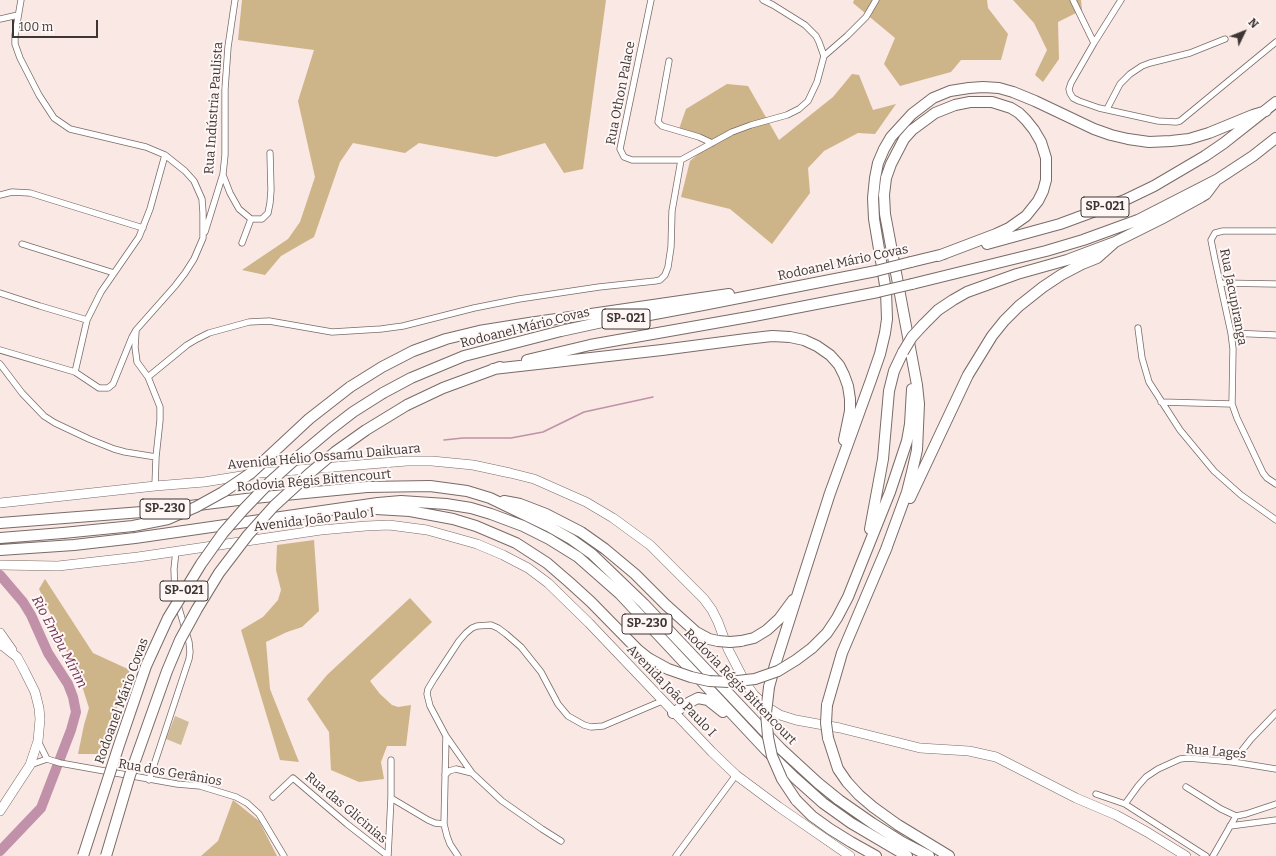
<!DOCTYPE html>
<html>
<head>
<meta charset="utf-8">
<style>
  body { margin:0 }
  #map { position:relative; width:1276px; height:856px; overflow:hidden; background:#f9e8e3; font-family:Bitter,serif }
  canvas { display:block }
  .north { position:absolute; left:1224px; top:12px; width:40px; height:40px; -webkit-text-stroke:3px #fef7f6; paint-order:stroke; rotate:47deg; font-size:11px; font-weight:700; line-height:16px; text-align:center; color:#3d3634 }
  .north::after { content:''; display:block; margin:auto; width:14px; height:18px; background:#3d3634; clip-path:polygon(50% 0,100% 100%,50% 72%,0 100%) }
  .scale { position:absolute; left:12px; top:20px; width:86px; height:18px; box-sizing:border-box; border:2px solid #3d3634; border-top:0; padding-left:5px; font-size:12px; line-height:14px; white-space:nowrap; color:#3d3634; -webkit-text-stroke:3px #fef7f6; paint-order:stroke }
</style>
</head>
<body>
<div id="map">
<canvas width="1276" height="856"></canvas>
<div class="north">N</div>
<div class="scale">100 m</div>
</div>
<script>
const g = document.querySelector('canvas').getContext('2d');
g.lineJoin = 'round';
function fillPath(path, color) {
  g.fillStyle = color;
  g.fill(path, 'evenodd');
}
function toPath(rows) {
  const path = new Path2D();
  for (const r of rows) {
    path.moveTo(r[0], r[1]);
    for (let i = 2; i < r.length; i += 2) path.lineTo(r[i], r[i + 1]);
  }
  return path;
}
function stroke(path, color, width, dash) {
  g.strokeStyle = color;
  g.lineWidth = width;
  g.lineCap = dash ? 'butt' : 'round';
  g.setLineDash(dash || []);
  g.stroke(path);
}
function drawText(font, color, halo, rows, align = 'center') {
  g.font = font + ' Bitter,serif';
  g.lineWidth = 4;
  g.setLineDash([]);
  g.textBaseline = 'middle';
  g.strokeStyle = halo;
  g.fillStyle = color;
  for (const [text, x, y, turn = 0] of rows) {
    g.save();
    g.translate(x, y);
    g.rotate((+turn || 0) * Math.PI / 180);
    g.textAlign = isNaN(turn) ? turn : align;
    if (halo) g.strokeText(text, 0, 0);
    g.fillText(text, 0, 0);
    g.restore();
  }
}
fillPath(toPath([
  [175,716,189,722,181,745,166,739]
]), '#d1bc99');
fillPath(toPath([
  [242,0,606,0,583,169,564,173,545,143,496,157,419,143,405,153,353,143,340,162,314,237,281,256,265,275,242,270,288,239,300,222,315,177,298,101,314,50,238,40],
  [854,0,987,0,988,8,1008,34,1001,60,961,60,951,72,900,86,884,64,895,38,853,3],
  [1013,0,1081,0,1082,10,1058,22,1059,59,1043,82,1035,75,1047,50,1034,23],
  [852,74,859,75,873,110,896,104,875,134,858,133,824,151,808,168,810,193,772,244,730,209,681,197,690,161,709,145,702,136,679,129,686,109,727,84,748,86,779,140,833,97],
  [314,540,319,611,302,627,287,632,266,642,270,689,299,762,280,760,241,630,263,617,278,600,281,590,276,570,277,545],
  [45,579,93,653,130,670,101,754,78,754,84,725,89,708,82,686,71,663,61,636,39,589],
  [410,598,432,622,370,681,380,694,392,705,398,707,411,705,406,746,387,746,381,762,384,779,359,782,331,770,329,732,307,699,327,675],
  [233,800,259,821,277,856,201,856,218,841]
]), '#ceb489');
stroke(toPath([
  [444,440,463,438,511,438,543,432,584,412,653,397]
]), '#c091a8', 1.5);
stroke(toPath([
  [0,575,23,602,31,615,48,653,68,684,73,697,76,712,71,730,41,808,0,851]
]), '#c091a8', 10);
const minor = toPath([
  [21,0,15,35,15,44,20,58,39,95,54,118,70,129,146,147,165,155,185,171,194,181,202,199,203,213,203,238,194,259,185,273,175,286,136,330,132,337,113,384,108,388,99,388,75,372,87,320,101,292,139,237,150,209,165,155],
  [651,0,620,149,624,157,632,160,681,160,732,132,751,125,787,115,799,109,808,101,817,82,824,56,819,42,816,36,805,25,773,5,763,0],
  [1073,0,1094,43],
  [1121,0,1094,43,1071,83,1069,89,1070,93,1073,98,1079,101,1099,108,1158,121,1176,122,1180,121,1276,42],
  [0,19,18,15],
  [824,56,847,36,866,17,876,0],
  [669,61,658,122,662,126,699,137,712,143],
  [1107,109,1120,84,1130,74,1142,66,1150,63,1190,53,1225,39],
  [223,175,230,193,239,209,251,219,262,219,268,213,270,203,271,190,270,153],
  [0,195,12,192,30,193,143,228],
  [205,232,223,174,225,155,225,89,228,47,235,0],
  [242,243,251,219],
  [22,244,114,273],
  [1220,283,1276,284],
  [0,293,40,306,87,320],
  [1138,328,1142,358,1149,382,1180,430,1214,471,1241,495,1276,520],
  [136,331,135,347,137,362,148,377,160,407,160,420,156,457,155,486],
  [1231,333,1276,335],
  [0,350,75,372],
  [0,364,22,393,44,416,55,423,89,439,114,449,125,452,156,457],
  [148,377,187,345,197,339,209,333,249,322,269,321,332,332,381,329,403,326,474,308,519,299,599,287,655,281,660,280,665,275,668,267,671,247,672,211,681,160],
  [1161,402,1232,404,1237,418,1263,473,1267,478,1276,484],
  [1232,404,1233,349,1231,333,1215,260,1211,240,1215,233,1223,231,1276,231],
  [38,741,47,759,60,763,177,784,200,786,236,797,247,803,259,814,284,856],
  [1233,762,1251,739,1276,713],
  [30,765,47,759],
  [472,773,446,736,430,706,427,694,428,689,434,679,459,641,466,633,472,628,477,626,491,625,498,628,506,634,521,647,541,672,558,704,568,716,584,725,591,727,603,726,662,701],
  [445,775,449,771,456,769,472,773,502,801,542,829,561,841],
  [149,780,189,659,190,652,189,642,175,595,174,569,176,551],
  [1186,787,1221,809,1236,816],
  [1096,794,1125,804,1206,856],
  [273,797,293,778,347,824,388,856],
  [391,798,428,820,435,823,444,824,446,736],
  [1125,804,1138,786,1146,777,1158,769,1180,759,1188,758,1233,762,1276,769],
  [444,824,447,836,450,844,458,856],
  [1230,826,1276,820],
  [388,856,391,798,391,760],
  [676,856,736,775],
  [1213,856,1236,816,1246,814,1276,804]
]);
const primary = toPath([
  [0,503,155,486,204,482,260,473,407,461,432,461,473,465,510,473,534,479,586,502,613,518,650,545,704,599,712,610,718,622,728,649,746,684,754,695,767,707,780,715,796,720,840,728,920,748,969,751,996,757,1076,798,1116,815,1147,832,1186,856],
  [0,565,58,566,138,557,321,530,366,526,389,525,427,530,477,544,503,555,528,568,548,583,589,623,712,752,736,775,779,807,850,856],
  [0,633,12,650],
  [0,645,3,646,17,657,24,670,35,692,39,708,40,719,38,741,30,765,0,811]
]);
const motorway = toPath([
  [987,244,1060,224,1125,200,1154,186,1205,156,1224,143,1276,102],
  [911,262,944,254],
  [912,284,1046,251,1083,240,1138,220,1218,179,1253,156,1276,138],
  [923,325,938,310,953,300,967,292,1017,274,1067,260,1115,242,1161,219,1201,197,1206,194,1215,182],
  [527,360,590,345,754,316,878,292],
  [493,369,662,350,746,339,772,336,790,337,804,340,817,346,830,355,839,365,844,375,848,386,850,399,850,411,844,440],
  [350,387,382,367,413,351,446,339,479,331,529,323,729,294],
  [383,393,411,378,464,356,561,331,607,321,644,316,703,305,876,271],
  [407,405,443,388,500,367],
  [829,496,871,380,880,354,885,333,887,319,886,291,874,219,873,198,875,178,878,163,884,149,891,137,912,114,933,98,950,91,969,88,983,87,999,88,1013,92,1035,101,1094,129,1111,135,1128,139,1149,142,1171,141,1189,139,1209,133,1253,115,1266,111],
  [910,498,968,375,992,336,1004,321,1019,306,1043,287,1061,275,1082,264,1097,258,1115,242],
  [504,501,520,504,546,514,581,532,605,549,635,574,666,605,696,632,709,639,718,641],
  [376,509,410,511,453,519,476,526,516,543,547,563,569,582,591,602,638,650,648,658],
  [0,523,142,512,254,498,367,487,430,486,467,491,490,498,548,526,571,539,592,554,644,604,781,749,818,783,839,800,872,823,902,842,929,856],
  [870,529,883,459,889,391,894,371,903,352],
  [0,538,63,533],
  [0,550,74,545,135,538,378,503,401,501,446,504,471,508,491,514,523,526,549,539,578,557,620,594,766,750,795,778,823,803,851,823,907,856],
  [885,552,907,492,912,472,917,450,919,404,917,385,885,214,884,195,886,178,891,164,904,139,912,130,935,113,955,105,970,102,992,102,1011,108,1019,113,1026,120,1034,130,1041,142,1046,158,1046,180,1043,191,1038,201,1026,216,1009,228,996,234,938,256],
  [741,641,754,638,767,630,779,619,793,600],
  [812,648,827,633,837,618,848,597,890,492,907,441,910,424,912,389],
  [769,687,775,665,831,490],
  [827,705,842,653,887,547],
  [673,713,690,702,698,698,708,700,723,712],
  [828,738,838,769,847,782,859,795,873,807,898,825,949,856],
  [796,800,812,816,830,829,851,842,876,856]
]);
stroke(minor, '#7a6b67', 7);
stroke(primary, '#7a6b67', 10);
stroke(motorway, '#7a6b67', 12);
stroke(minor, '#fff', 5.5);
stroke(primary, '#fff', 9);
stroke(motorway, '#fff', 10);
const motorwayBridge = toPath([
  [876,271,911,262],
  [878,292,912,284],
  [903,352,912,337,923,325],
  [63,533,133,526,168,519,196,507,223,492,251,473,309,419,350,387],
  [718,641,730,642,741,641],
  [648,658,668,669,691,677,709,681,729,682,755,679,778,671,796,660,812,648],
  [769,687,766,713,768,737,772,756,782,779,796,800],
  [827,705,826,723,828,738],
  [83,856,119,745,146,666,168,618,201,564,223,533,244,509,270,482,300,455,331,429,353,412,383,393],
  [106,856,130,775,167,671,180,640,197,609,219,573,248,535,274,506,310,473,335,452,366,430,407,405]
]);
stroke(motorwayBridge, '#7a6b67', 12, []);
stroke(motorwayBridge, '#fff', 10);
for (const [x, y, w] of [
  [1105,207,48],
  [626,319,48],
  [165,509,50],
  [184,591,48],
  [647,624,50]
]) {
  const box = new Path2D();
  box.roundRect(x - w / 2, y - 10, w, 20, 3);
  g.fillStyle = '#fef7f6';
  g.fill(box);
  stroke(box, '#3d3634', 1);
}
drawText('bold 12px', '#3d3634', null, [
  ["SP-021",1105,207],
  ["SP-021",626,319],
  ["SP-230",165,509],
  ["SP-021",184,591],
  ["SP-230",647,624]
]);
drawText('13px', '#3d3634', '#fef7f6', [
  ["Rua Othon Palace",621,93,-79],
  ["Rua Indústria Paulista",214,108,-86],
  ["Rodoanel Mário Covas",843,263,-12],
  ["Rua Jacupiranga",1233,297,79],
  ["Rodoanel Mário Covas",525,328,-14],
  ["Avenida Hélio Ossamu Daikuara",324,457,-5],
  ["Rodovia Régis Bittencourt",314,481,-5],
  ["Avenida João Paulo I",314,520,-7],
  ["Rodovia Régis Bittencourt",740,687,46],
  ["Avenida João Paulo I",671,691,46],
  ["Rodoanel Mário Covas",122,701,-70],
  ["Rua Lages",1216,752,5],
  ["Rua dos Gerânios",170,773,10],
  ["Rua das Glicinias",346,808,40]
]);
drawText('italic 14px', '#6c3051', '#fef7f6', [
  ["Rio Embu Mirim",59,642,62]
]);
</script>
</body>
</html>
